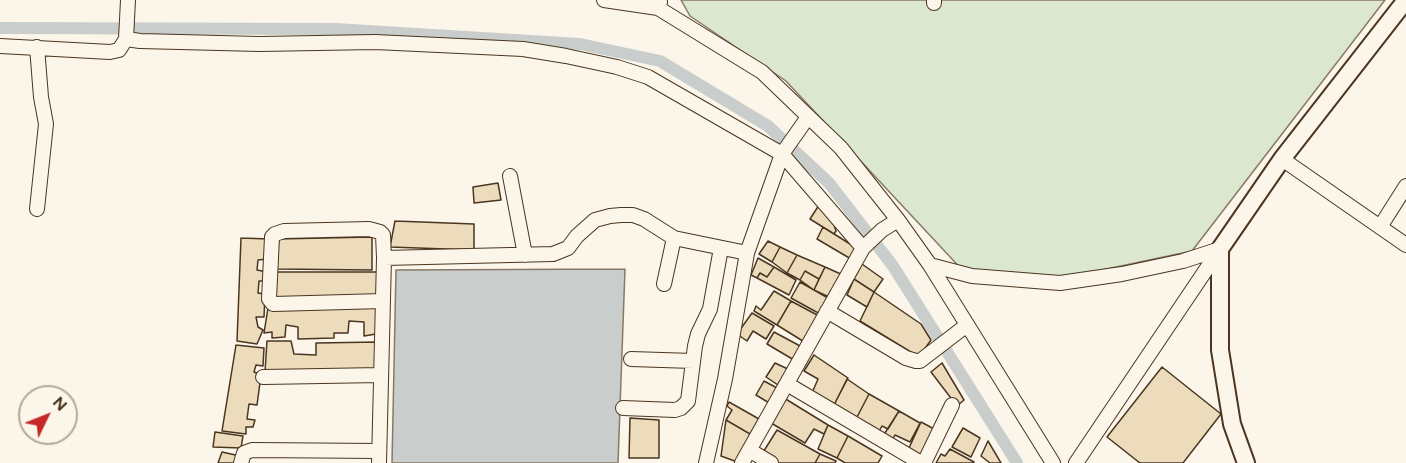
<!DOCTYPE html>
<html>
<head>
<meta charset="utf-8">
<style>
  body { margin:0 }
  #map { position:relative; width:1406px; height:463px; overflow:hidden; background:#fbf6e9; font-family:Figtree,sans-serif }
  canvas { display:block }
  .north { position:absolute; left:18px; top:385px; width:60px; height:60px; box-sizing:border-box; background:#fbf6e9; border:2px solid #b4a999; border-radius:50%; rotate:47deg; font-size:16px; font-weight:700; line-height:24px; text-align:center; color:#4a3520 }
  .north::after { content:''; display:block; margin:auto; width:21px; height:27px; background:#c62828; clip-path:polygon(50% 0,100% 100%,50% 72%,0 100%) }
</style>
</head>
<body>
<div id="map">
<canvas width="1406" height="463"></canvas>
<div class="north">N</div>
</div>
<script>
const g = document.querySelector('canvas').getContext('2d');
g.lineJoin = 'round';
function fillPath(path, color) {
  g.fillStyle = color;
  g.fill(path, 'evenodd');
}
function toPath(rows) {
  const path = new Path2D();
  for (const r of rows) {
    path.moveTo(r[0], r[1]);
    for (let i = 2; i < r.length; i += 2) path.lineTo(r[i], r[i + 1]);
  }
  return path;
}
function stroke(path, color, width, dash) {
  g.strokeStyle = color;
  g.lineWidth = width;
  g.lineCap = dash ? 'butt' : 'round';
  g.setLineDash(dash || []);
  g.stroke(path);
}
const green = toPath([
  [681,0,1385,0,1192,251,1064,278,966,274,786,81,690,16,681,0]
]);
fillPath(green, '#dce7d0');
stroke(green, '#887966', 1.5);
const water = toPath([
  [625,269,618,463,392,463,396,270,625,269]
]);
fillPath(water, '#c9cecd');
stroke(water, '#887966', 1.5);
stroke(toPath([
  [0,28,335,29,580,44,660,61,768,126,829,183,893,266,1017,463]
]), '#c9cecd', 12);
const building = toPath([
  [498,183,501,200,474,203,473,187,498,183],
  [819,205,832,218,836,231,834,234,810,219,819,205],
  [395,221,474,224,474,250,390,247,395,221],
  [823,227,858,249,851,259,817,239,823,227],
  [372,237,372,270,277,269,276,239,372,237],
  [241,238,269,239,267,259,258,260,257,270,267,272,266,281,259,281,258,293,265,294,264,317,256,317,258,327,263,330,257,344,237,341,241,238],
  [768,241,780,247,772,262,759,254,768,241],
  [780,247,797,255,787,273,772,262,780,247],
  [797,255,825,267,819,279,805,271,800,280,787,273,797,255],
  [758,258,774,267,767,277,760,273,757,278,751,275,758,258],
  [862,264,883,279,874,292,854,279,862,264],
  [774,267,796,280,789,295,757,278,760,273,767,277,774,267],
  [825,267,843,275,829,297,814,290,825,267],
  [805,271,819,279,814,290,800,280,805,271],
  [276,272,378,272,377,297,275,297,276,272],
  [854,279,874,292,867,307,847,295,854,279],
  [800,282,828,298,820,314,791,298,800,282],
  [774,291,791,301,777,325,754,311,756,306,761,310,774,291],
  [874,292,921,324,931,340,919,357,860,321,874,292],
  [791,301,819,316,806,343,777,325,791,301],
  [268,308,377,308,376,334,364,336,364,322,349,321,348,333,334,333,334,338,298,339,298,327,286,325,285,337,272,338,272,332,264,333,268,308],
  [752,313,774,326,766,339,753,331,747,341,737,334,752,313],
  [774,332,802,347,794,360,767,344,774,332],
  [267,341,291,341,294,354,316,355,316,343,378,342,378,371,265,372,267,341],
  [236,345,264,348,263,366,256,365,254,372,261,375,257,405,249,404,247,419,255,420,253,427,246,427,246,434,222,431,236,345],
  [814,355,848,378,834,405,812,393,818,379,804,371,814,355],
  [775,363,790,370,783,384,779,382,778,385,766,377,775,363],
  [942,363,964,400,957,406,931,372,942,363],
  [1162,367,1221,414,1183,463,1140,463,1107,437,1162,367],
  [847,379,869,394,856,419,834,405,847,379],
  [764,381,779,389,771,404,756,395,764,381],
  [869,394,899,411,888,429,882,426,878,433,856,419,869,394],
  [784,398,828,425,824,434,814,429,805,443,771,423,784,398],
  [729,402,759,419,750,434,726,420,732,410,727,406,729,402],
  [899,411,920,423,910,442,895,435,891,442,883,436,899,411],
  [630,418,659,420,659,458,629,458,630,418],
  [726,420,750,434,740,463,721,456,726,420],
  [921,422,936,430,922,460,909,448,921,422],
  [828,425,848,436,837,458,818,449,828,425],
  [963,428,980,438,971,457,952,447,963,428],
  [777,430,820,454,815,463,777,463,762,454,777,430],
  [215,432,243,436,241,448,213,447,215,432],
  [848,436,882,456,878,463,845,463,837,458,848,436],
  [988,441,1001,463,990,463,981,456,988,441],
  [950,449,974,462,973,463,936,463,941,454,945,456,950,449],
  [222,452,240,456,239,463,218,463,222,452],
  [820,454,836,461,835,463,815,463,820,454]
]);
fillPath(building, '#ecdcbc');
stroke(building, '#4a3520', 1.5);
const minor = toPath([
  [128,0,126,39,140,41,259,44,375,42,523,49,566,56,617,67,648,77,782,154,863,248],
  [604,0,658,8,660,2],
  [934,0,934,3],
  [658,8,762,72,841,148,898,220,930,265,972,276,1060,283,1122,274,1183,261,1220,249],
  [0,46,110,52,119,50,126,39],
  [37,47,41,97,46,124,37,209],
  [1282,159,1406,245],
  [510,176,525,255],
  [1380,227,1406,186],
  [384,258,553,254,568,248,577,236,595,220,610,216,621,215,633,215,644,219,674,238,747,253],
  [930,265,1053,463],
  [664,284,674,238],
  [827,311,906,358,916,361,920,361,967,325],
  [631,359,693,361],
  [263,377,381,375],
  [787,384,921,463],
  [623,408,675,410,681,408,688,401,695,346,698,334,710,309,721,248],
  [749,450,771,463],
  [241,463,244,453,252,450,379,451],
  [379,463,384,258,383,235,380,232,369,229,284,231,275,234,272,237,269,299,273,304,383,301],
  [706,463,725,379,747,253,782,154,808,117],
  [742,463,863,248,882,230,898,220],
  [924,463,952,405],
  [1076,463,1220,249]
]);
const major = toPath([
  [1246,463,1232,424,1220,350,1220,249,1282,159,1406,0]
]);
stroke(minor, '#4a3520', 16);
stroke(major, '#4a3520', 20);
stroke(minor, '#fbf6e9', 14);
stroke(major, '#fbf6e9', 16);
</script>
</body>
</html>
